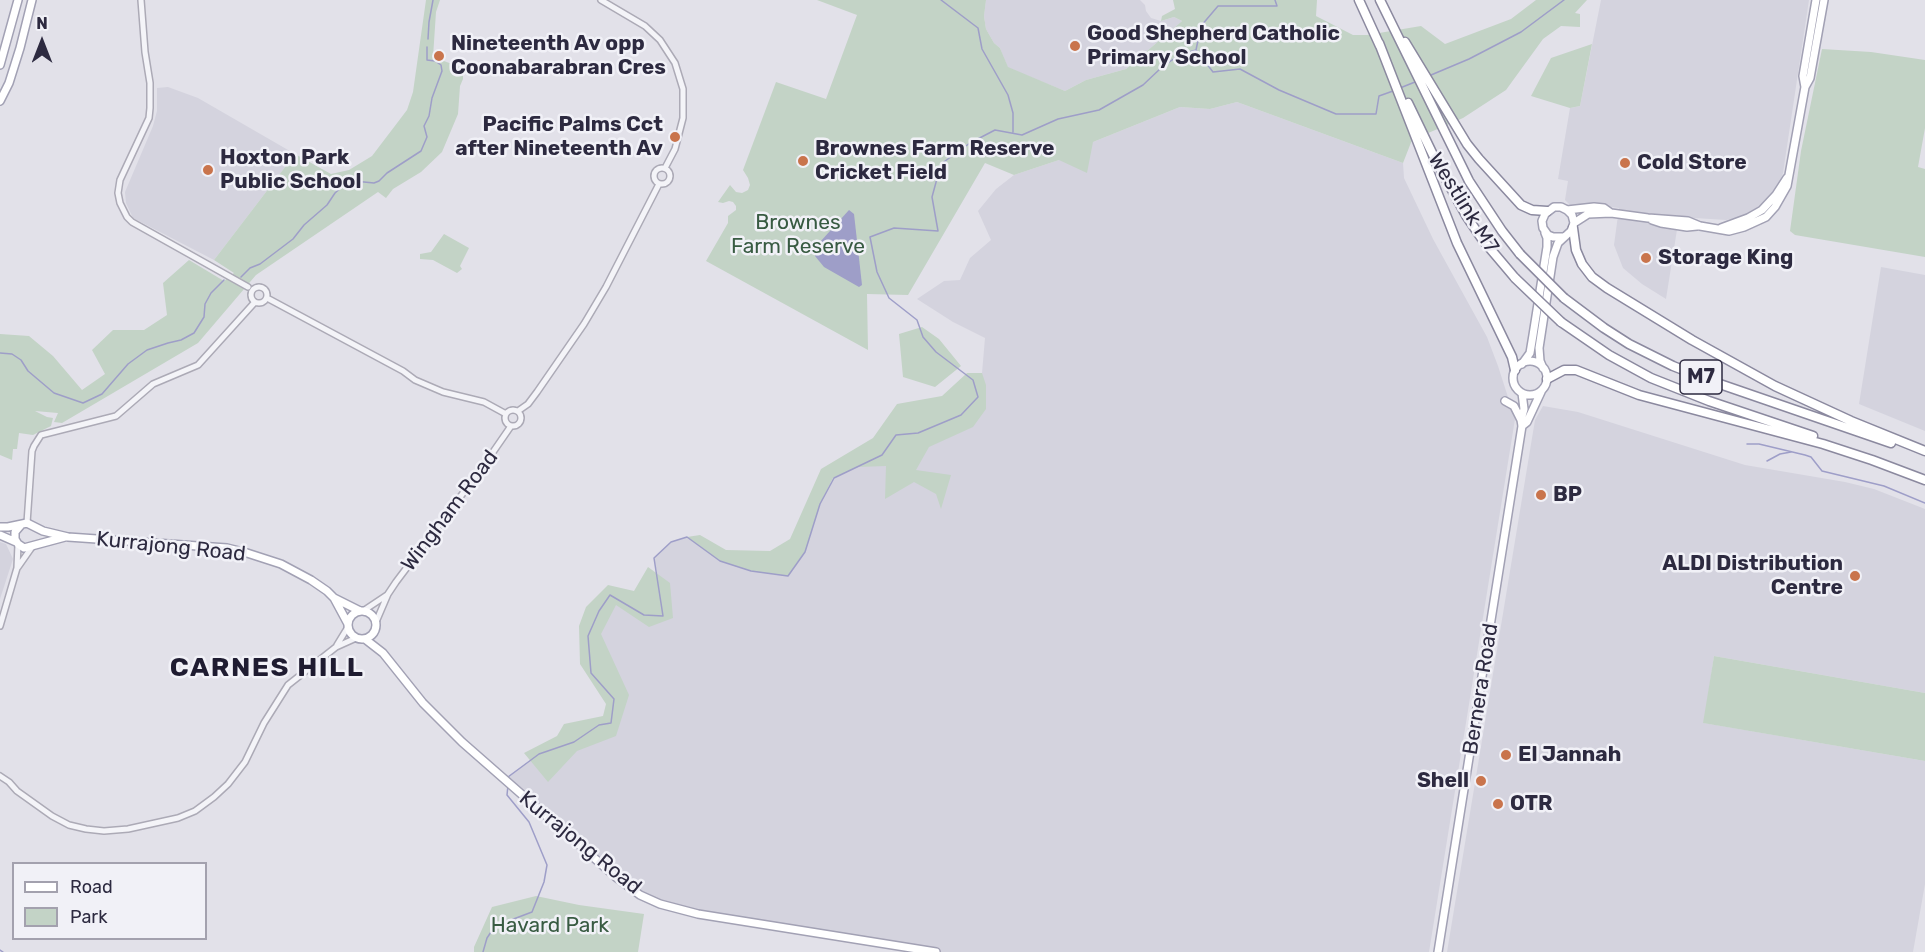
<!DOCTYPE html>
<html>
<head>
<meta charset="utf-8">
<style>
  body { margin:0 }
  #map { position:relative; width:1925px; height:952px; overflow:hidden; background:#e2e1e9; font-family:Rubik,sans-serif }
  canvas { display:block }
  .legend { position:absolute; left:12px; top:862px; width:195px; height:78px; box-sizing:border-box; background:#f1f1f7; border:2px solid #a3a1ae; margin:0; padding:8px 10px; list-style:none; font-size:18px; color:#2d2a40 }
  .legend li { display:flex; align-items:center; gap:12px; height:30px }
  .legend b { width:30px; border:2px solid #a3a1ae }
  .north { position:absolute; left:12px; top:12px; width:60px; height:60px; -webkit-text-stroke:4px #f1f1f7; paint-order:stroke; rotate:0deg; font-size:16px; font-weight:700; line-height:24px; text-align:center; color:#2d2a40 }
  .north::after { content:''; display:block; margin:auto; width:21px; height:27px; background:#2d2a40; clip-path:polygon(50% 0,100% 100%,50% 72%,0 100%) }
</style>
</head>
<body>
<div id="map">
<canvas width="1925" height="952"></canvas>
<ul class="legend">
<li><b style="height:8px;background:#fff"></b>Road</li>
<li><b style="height:16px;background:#c3d3c6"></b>Park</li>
</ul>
<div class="north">N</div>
</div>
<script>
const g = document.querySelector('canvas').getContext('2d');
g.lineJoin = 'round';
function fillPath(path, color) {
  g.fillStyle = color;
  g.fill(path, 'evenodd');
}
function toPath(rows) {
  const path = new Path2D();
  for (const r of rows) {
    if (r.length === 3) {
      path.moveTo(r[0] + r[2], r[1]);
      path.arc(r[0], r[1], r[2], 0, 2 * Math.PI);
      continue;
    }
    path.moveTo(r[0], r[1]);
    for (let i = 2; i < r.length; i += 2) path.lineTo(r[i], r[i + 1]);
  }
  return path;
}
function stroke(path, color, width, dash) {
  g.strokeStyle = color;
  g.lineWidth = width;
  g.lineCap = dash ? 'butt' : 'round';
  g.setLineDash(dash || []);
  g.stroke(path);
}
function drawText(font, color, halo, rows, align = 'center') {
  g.font = font + ' Rubik,sans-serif';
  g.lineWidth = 5;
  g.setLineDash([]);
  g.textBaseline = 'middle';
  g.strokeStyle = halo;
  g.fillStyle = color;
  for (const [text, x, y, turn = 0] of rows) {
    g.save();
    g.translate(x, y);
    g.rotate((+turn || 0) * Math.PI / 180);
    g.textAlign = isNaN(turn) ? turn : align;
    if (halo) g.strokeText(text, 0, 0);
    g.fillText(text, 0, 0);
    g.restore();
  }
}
fillPath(toPath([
  [986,0,1140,0,1145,5,1146,11,1151,18,1161,21,1174,17,1182,21,1126,69,1086,80,1065,91,1008,68,1000,48,994,43,986,29,984,16],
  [1601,0,1809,0,1783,173,1779,184,1761,205,1741,217,1726,220,1679,217,1666,299,1642,284,1623,268,1614,245,1619,208,1597,205,1571,206,1565,200,1568,181,1558,179,1570,108,1580,106],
  [168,87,198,98,295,154,214,260,133,218,126,203,125,192,153,126,157,111,157,88],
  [1237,102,1403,163,1404,178,1433,239,1487,337,1498,366,1515,419,1429,952,937,952,660,904,617,878,529,802,508,776,539,754,599,725,614,699,591,673,599,611,660,587,654,558,671,542,687,537,720,561,751,571,805,552,820,504,834,478,982,373,985,338,953,322,917,299,944,281,960,280,970,258,991,240,978,211,996,189,1014,175,1059,160,1093,142,1180,107,1210,109],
  [1881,267,1925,275,1925,431,1859,404],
  [1543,406,1578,412,1745,465,1845,482,1874,489,1925,509,1925,693,1714,656,1704,723,1925,761,1925,884,1913,952,1447,952,1535,420],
  [0,542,6,544,13,559,0,599]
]), '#d4d3de');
fillPath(toPath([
  [426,0,440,0,436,12,433,57,463,68,463,79,460,86,458,114,442,152,421,172,393,189,386,198,378,192,256,275,198,343,62,423,54,422,58,413,35,411,47,417,53,418,51,426,33,435,19,433,17,449,13,449,12,460,0,455,0,334,29,336,53,356,82,390,105,374,92,350,113,330,144,330,167,315,163,283,189,260,224,281,234,273,214,260,295,154,331,174,349,170,372,156,407,110,413,92],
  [817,0,986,0,984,16,986,29,994,43,1000,48,1008,67,1065,91,1086,80,1126,69,1182,21,1174,17,1161,21,1162,16,1175,9,1173,0,1317,0,1316,16,1353,35,1367,35,1421,26,1445,44,1511,19,1536,0,1587,0,1575,13,1580,14,1580,27,1561,26,1543,39,1506,90,1463,118,1412,140,1403,163,1237,102,1210,109,1180,107,1093,142,1087,173,1059,160,1014,175,985,163,908,295,867,294,868,350,706,261,728,223,728,216,736,210,736,206,733,202,729,201,723,203,718,202,730,185,736,192,742,193,748,190,750,185,748,178,743,170,776,82,826,99,857,15],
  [1592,44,1580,106,1570,108,1531,96,1551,58],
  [1822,49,1871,52,1925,60,1925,128,1918,167,1925,169,1925,257,1795,235,1790,231,1801,151],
  [444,234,469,248,460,266,462,269,457,273,433,260,420,259,420,254,431,252],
  [922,327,939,339,961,366,935,387,903,377,899,334],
  [967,373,982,373,986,385,986,409,973,427,929,447,916,470,951,475,941,509,936,494,914,482,885,499,886,466,858,467,833,478,820,504,805,552,788,576,751,571,720,561,687,537,700,535,726,550,770,551,790,539,821,469,873,438,897,404,942,396],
  [648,567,670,583,673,618,649,627,616,605,601,634,629,695,616,736,577,751,548,782,524,753,557,736,564,724,603,716,606,704,580,664,579,626,586,607,608,585,634,591],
  [1714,656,1925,693,1925,761,1703,723],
  [536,896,579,905,644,914,638,952,474,952,474,947,492,907]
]), '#c3d3c6');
fillPath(toPath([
  [849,210,854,214,862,285,859,287,824,267,815,256,820,242]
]), '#9e9ec8');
stroke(toPath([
  [941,0,978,28,982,49,1008,95,1013,113,1013,132],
  [428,39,429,22,433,0],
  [1196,50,1201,26,1218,6,1277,6,1275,0],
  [1431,75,1469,59,1521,32,1564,0],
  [1400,88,1415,82],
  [241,277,250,268,260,264,293,239,304,225,327,205,335,193,343,186,354,181,374,183,379,181,387,173,421,151,427,137,424,126,429,116,432,98,442,71,441,65,435,61,427,60,427,47],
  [0,353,12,354,21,360,28,371,54,393,83,403,102,394,128,364,147,350,168,343,181,340,194,333,204,317,205,304,211,293,224,280],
  [1747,444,1759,444,1805,455,1811,457,1822,471,1884,486,1925,503],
  [1767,461,1780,454,1791,452],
  [508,777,539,754,574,742,599,725,611,723,614,699,591,673,588,636,599,611,610,595,644,615,663,616,654,558,671,542,687,537,720,561,751,571,788,576,805,552,820,504,834,478,882,455,896,435,918,433,961,415,978,397,973,380,936,352,923,337,917,320,889,298,877,272,870,237,894,228,938,231,932,197,941,164,970,143,995,130,1022,135,1058,119,1099,110,1143,85,1161,68,1179,55,1196,50,1213,72,1240,69,1279,90,1336,114,1376,114,1379,96,1393,91],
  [0,950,3,952],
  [483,952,487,938,495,926,532,912,544,882,547,865,529,822,507,795,508,785]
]), '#9e9ec8', 1.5);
const minor = toPath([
  [141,0,145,52,150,83,150,108,149,118,120,180,118,193,120,203,127,217,132,222,248,287],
  [601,0,645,26,660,40,675,63,683,89,683,118,675,149,665,168],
  [662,176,8],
  [259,295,8],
  [267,298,403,371,415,380,443,392,484,402,506,414],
  [513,418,8],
  [518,411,528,404,537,392,584,324,606,287,659,184],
  [27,523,32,451,34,446,41,435,116,416,153,384,198,365,255,302],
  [18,567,32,547],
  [363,611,387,595],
  [376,622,388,594,396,582,482,468,511,426],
  [0,626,17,568,18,544],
  [337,645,348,627],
  [0,776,9,782,17,791,52,816,69,825,86,829,104,831,128,829,178,818,195,811,214,797,228,784,245,762,264,723,288,685,336,647,356,638]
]);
const major = toPath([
  [0,65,18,0],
  [1805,87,1810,78,1824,0],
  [0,101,9,83,20,48,32,0],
  [1567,210,1594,207,1604,208,1611,213],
  [1652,220,1661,223,1687,227,1697,226],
  [1574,223,1588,214,1611,213,1648,218,1688,221,1700,226,1729,231,1744,227,1766,217,1775,207,1787,186,1805,87,1803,76,1816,0],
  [1721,228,1748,218,1762,210,1776,195,1787,178],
  [1530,378,17],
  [1522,364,1530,353,1533,335,1547,247,1547,238,1545,233],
  [1543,368,1540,361,1539,348,1553,257,1558,243,1571,231,1574,223,1572,215,1567,210,1561,207,1554,207,1545,214,1542,221,1543,228,1548,235,1553,237,1563,237],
  [1505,401,1514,406,1521,420],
  [1522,426,1527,422,1541,392],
  [21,525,15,532,15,539,18,544,24,548,65,537],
  [0,527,8,527,27,523,43,531,68,537,227,548,247,553,281,564,311,580,327,591,334,598,348,624],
  [0,535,16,542],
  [334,598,360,611],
  [362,625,14],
  [365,639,383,653,423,703,462,742,617,878,640,895,660,904,698,914,936,952],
  [1438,952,1522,426,1521,420,1524,409,1522,393]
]);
const highway = toPath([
  [1359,0,1380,46],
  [1380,0,1469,181,1502,231,1520,254],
  [1405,42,1467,144,1479,159,1521,205,1532,210,1547,211],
  [1379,43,1457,243,1512,357,1515,370],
  [1408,103,1435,159,1467,217,1482,239,1515,278],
  [1573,228,1576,250,1582,264,1592,277,1607,288,1692,340,1775,386,1851,421,1925,451],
  [1564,298,1604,328,1629,344,1673,366,1711,381,1891,443],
  [1561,322,1609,355,1651,378,1709,401,1813,436],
  [1547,379,1564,370,1576,370,1639,395,1823,444,1872,460,1925,480]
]);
stroke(minor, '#acaab6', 8);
stroke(major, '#a2a1b4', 10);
stroke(highway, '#8b899f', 11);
stroke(minor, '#f4f4f8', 5);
stroke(major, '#fff', 7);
stroke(highway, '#fff', 8);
const highwayBridge = toPath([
  [1520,254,1564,298],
  [1515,278,1561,322]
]);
stroke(highwayBridge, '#8b899f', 11, []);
stroke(highwayBridge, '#fff', 8);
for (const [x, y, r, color] of [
  [1075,46,6,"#c9744c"],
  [439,56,6,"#c9744c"],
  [675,137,6,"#c9744c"],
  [803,161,6,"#c9744c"],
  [1625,163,6,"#c9744c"],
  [208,170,6,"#c9744c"],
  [1646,258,6,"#c9744c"],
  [1541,495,6,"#c9744c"],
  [1855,576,6,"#c9744c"],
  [1506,755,6,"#c9744c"],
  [1481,781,6,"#c9744c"],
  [1498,804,6,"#c9744c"]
]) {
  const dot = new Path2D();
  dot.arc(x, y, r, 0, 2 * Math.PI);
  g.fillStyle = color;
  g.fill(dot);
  stroke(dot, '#f1f1f7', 2);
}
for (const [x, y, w] of [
  [1701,377,42]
]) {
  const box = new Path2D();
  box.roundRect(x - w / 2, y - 17, w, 34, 4.5);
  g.fillStyle = '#f1f1f7';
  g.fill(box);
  stroke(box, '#2d2a40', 1.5);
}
drawText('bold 20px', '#2d2a40', null, [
  ["M7",1701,377]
]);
drawText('bold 21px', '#2d2a40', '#f1f1f7', [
  ["Good Shepherd Catholic",1087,34],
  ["Primary School",1087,58],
  ["Nineteenth Av opp",451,44],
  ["Coonabarabran Cres",451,68],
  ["Pacific Palms Cct",663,125,"right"],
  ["after Nineteenth Av",663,149,"right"],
  ["Brownes Farm Reserve",815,149],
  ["Cricket Field",815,173],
  ["Hoxton Park",220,158],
  ["Public School",220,182],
  ["Cold Store",1637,163],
  ["Storage King",1658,258],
  ["BP",1553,495],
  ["ALDI Distribution",1843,564,"right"],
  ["Centre",1843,588,"right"],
  ["El Jannah",1518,755],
  ["Shell",1469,781,"right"],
  ["OTR",1510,804]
], 'left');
drawText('21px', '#2d2a40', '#f1f1f7', [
  ["Westlink M7",1463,203,58],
  ["Wingham Road",450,511,-53],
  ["Kurrajong Road",171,547,6],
  ["Bernera Road",1481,689,-81],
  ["Kurrajong Road",580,843,39]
]);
drawText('21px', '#385b42', '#f1f1f7', [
  ["Brownes",798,223],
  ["Farm Reserve",798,247],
  ["Havard Park",550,926]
]);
g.letterSpacing = '1.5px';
drawText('bold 27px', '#1f1c31', '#f1f1f7', [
  ["CARNES HILL",267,668]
]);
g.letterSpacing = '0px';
</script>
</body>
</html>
